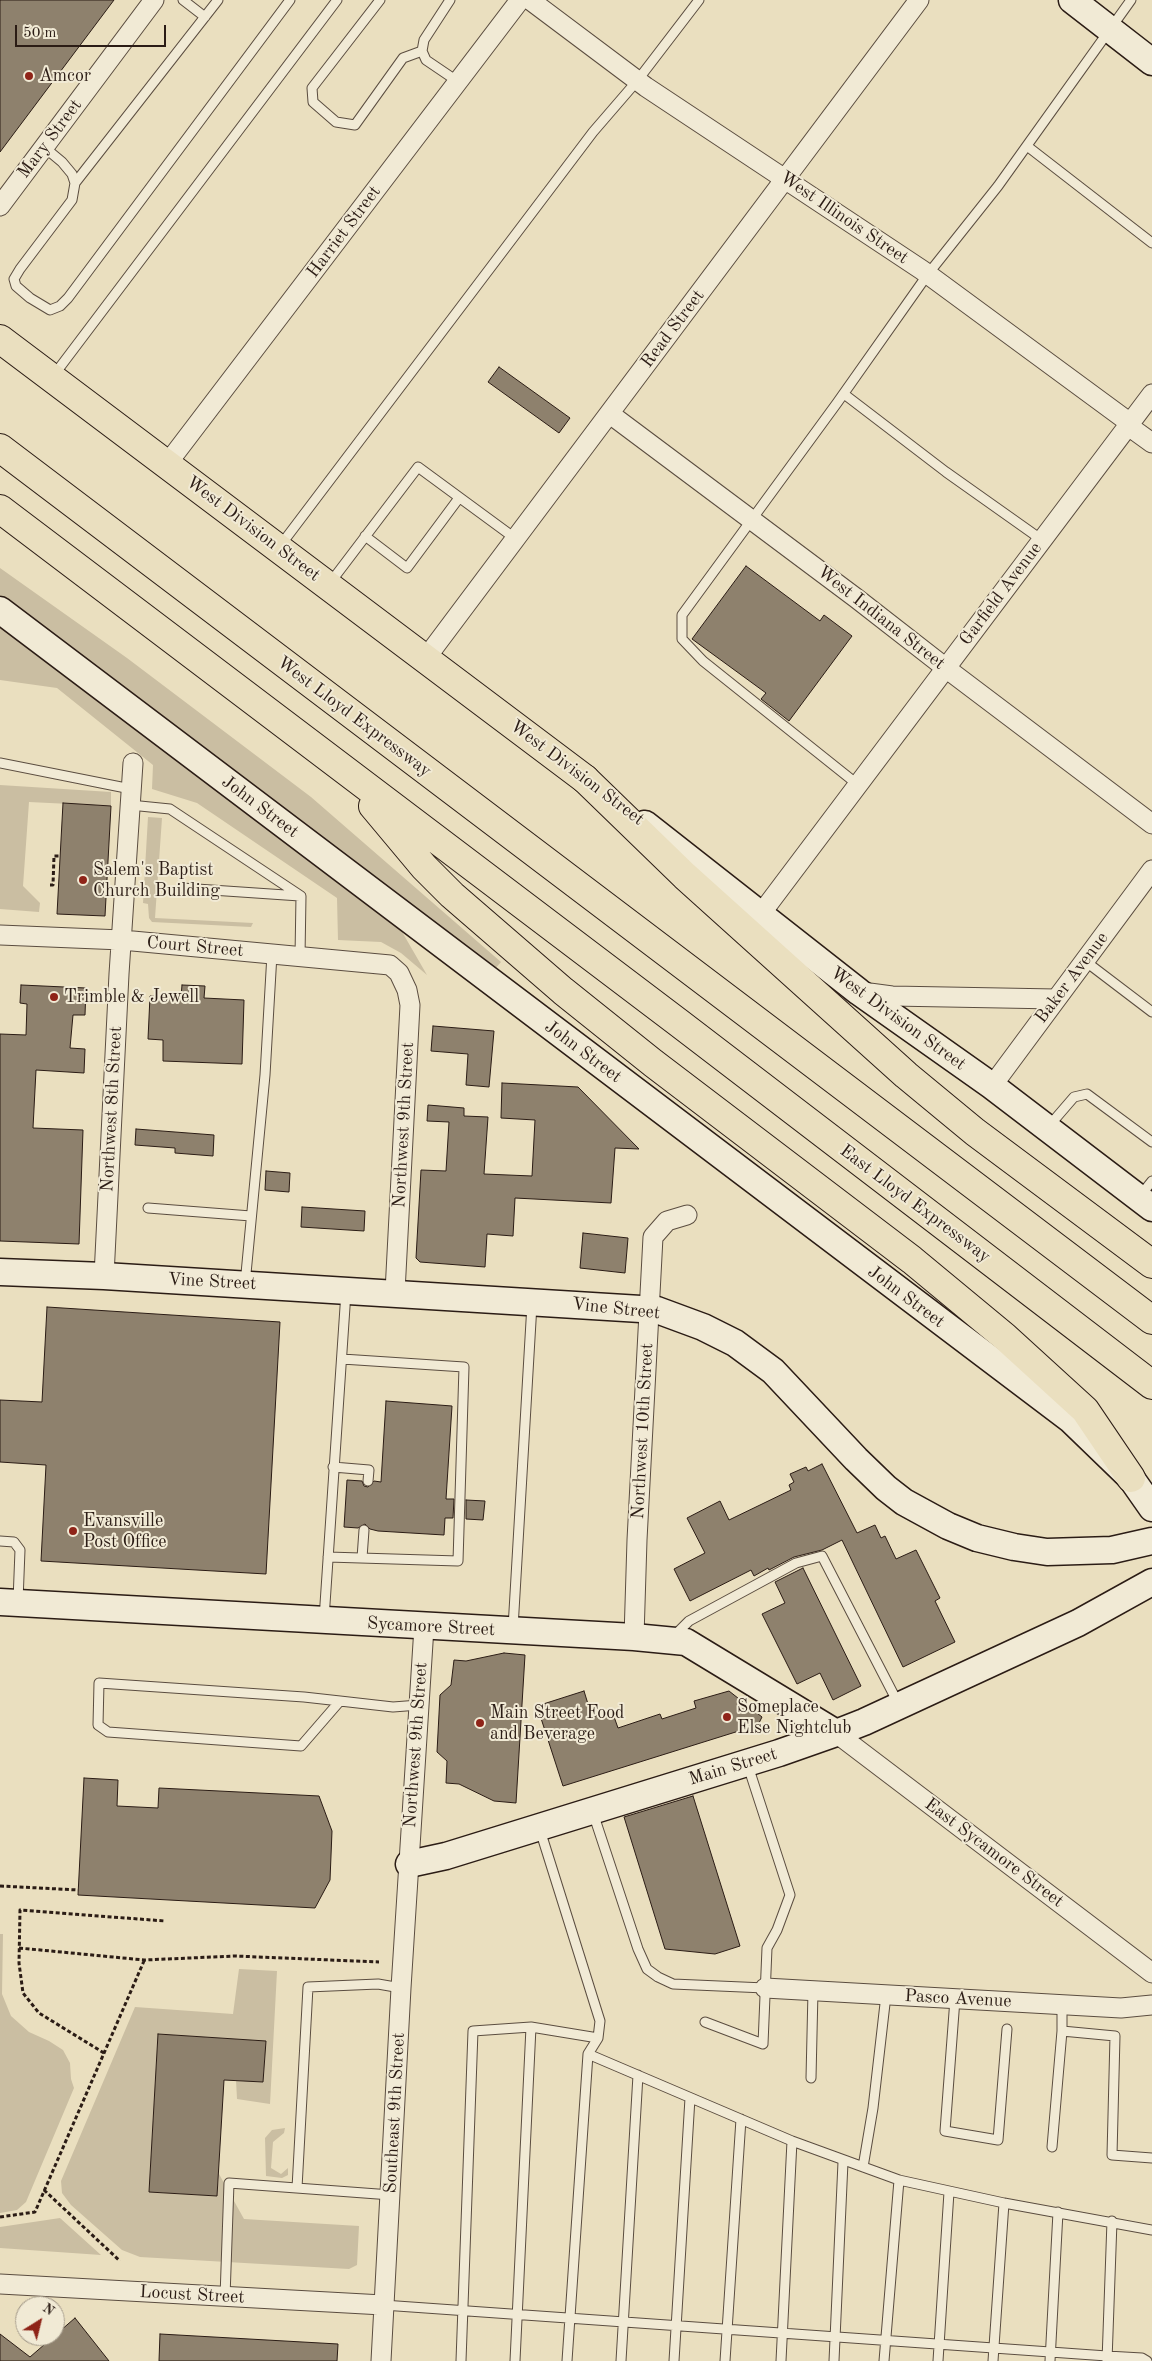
<!DOCTYPE html>
<html>
<head>
<meta charset="utf-8">
<style>
  body { margin:0 }
  #map { position:relative; width:1152px; height:2361px; overflow:hidden; background:#eadfbf; font-family:"Old Standard TT",serif }
  canvas { display:block }
  .north { position:absolute; left:15px; top:2296px; width:50px; height:50px; box-sizing:border-box; background:#f1ead5; border:1px solid #a29888; border-radius:50%; rotate:36deg; font-size:14px; font-weight:700; line-height:20px; text-align:center; color:#2b1c15 }
  .north::after { content:''; display:block; margin:auto; width:18px; height:22px; background:#8f2418; clip-path:polygon(50% 0,100% 100%,50% 72%,0 100%) }
  .scale { position:absolute; left:15px; top:25px; width:151px; height:22px; box-sizing:border-box; border:2px solid #2b1c15; border-top:0; padding-left:6px; font-size:15px; line-height:18px; white-space:nowrap; color:#2b1c15; -webkit-text-stroke:4px #f1ead5; paint-order:stroke }
</style>
</head>
<body>
<div id="map">
<canvas width="1152" height="2361"></canvas>
<div class="north">N</div>
<div class="scale">50 m</div>
</div>
<script>
const g = document.querySelector('canvas').getContext('2d');
g.lineJoin = 'round';
function fillPath(path, color) {
  g.fillStyle = color;
  g.fill(path, 'evenodd');
}
function toPath(rows) {
  const path = new Path2D();
  for (const r of rows) {
    path.moveTo(r[0], r[1]);
    for (let i = 2; i < r.length; i += 2) path.lineTo(r[i], r[i + 1]);
  }
  return path;
}
function stroke(path, color, width, dash) {
  g.strokeStyle = color;
  g.lineWidth = width;
  g.lineCap = dash ? 'butt' : 'round';
  g.setLineDash(dash || []);
  g.stroke(path);
}
function drawText(font, color, halo, rows, align = 'center') {
  g.font = font + ' "Old Standard TT",serif';
  g.lineWidth = 4;
  g.setLineDash([]);
  g.textBaseline = 'middle';
  g.strokeStyle = halo;
  g.fillStyle = color;
  for (const [text, x, y, turn = 0] of rows) {
    g.save();
    g.translate(x, y);
    g.rotate((+turn || 0) * Math.PI / 180);
    g.textAlign = isNaN(turn) ? turn : align;
    if (halo) g.strokeText(text, 0, 0);
    g.fillText(text, 0, 0);
    g.restore();
  }
}
fillPath(toPath([
  [0,568,127,658,311,797,501,962,494,970,0,595],
  [0,626,401,930,427,975,401,953,381,942,338,940,337,898,197,803,152,789,153,765,57,688,0,680],
  [0,785,111,792,111,806,29,802,23,886,40,903,39,912,0,909],
  [148,817,162,818,155,918,253,923,251,927,152,922,149,918,148,904,143,903],
  [0,1934,3,1934,2,1994,11,2016,29,2032,49,2041,63,2050,70,2063,71,2079,74,2088,26,2202,17,2210,0,2213],
  [239,1969,277,1971,270,2104,237,2099,236,2080,263,2082,266,2041,158,2034,149,2192,217,2196,219,2174,244,2219,359,2226,357,2265,349,2269,140,2257,122,2250,71,2205,62,2193,61,2181,135,2007,233,2014],
  [285,2128,284,2133,273,2142,271,2168,281,2174,288,2168,288,2175,282,2178,266,2176,265,2138,272,2130],
  [60,2218,101,2255,0,2248,0,2227]
]), '#cabea2');
const building = toPath([
  [0,0,114,0,0,152,0,0],
  [499,367,570,418,559,433,488,382,499,367],
  [746,566,820,621,824,615,852,636,789,721,761,699,766,693,692,639,746,566],
  [63,803,111,806,105,916,57,914,63,803],
  [21,985,86,988,85,1015,73,1015,70,1048,85,1049,84,1073,36,1070,33,1128,83,1130,79,1244,0,1241,0,1034,26,1035,27,1004,20,1003,21,985],
  [182,985,205,986,204,998,244,1000,242,1064,163,1061,163,1040,148,1039,150,996,181,997,182,985],
  [433,1026,494,1031,489,1087,466,1085,468,1054,431,1051,433,1026],
  [502,1083,578,1087,639,1149,615,1148,611,1203,515,1198,513,1236,487,1234,485,1267,420,1262,416,1258,421,1170,446,1171,449,1122,427,1121,428,1105,464,1108,464,1116,488,1117,484,1174,532,1176,535,1120,501,1118,502,1083],
  [136,1129,214,1135,213,1156,175,1153,175,1148,135,1145,136,1129],
  [266,1171,290,1173,289,1192,265,1190,266,1171],
  [302,1207,365,1211,364,1231,301,1227,302,1207],
  [583,1233,628,1238,625,1273,580,1268,583,1233],
  [47,1307,280,1322,266,1574,41,1561,46,1465,0,1462,0,1400,42,1402,47,1307],
  [386,1401,452,1406,446,1499,454,1499,453,1518,445,1518,444,1535,378,1531,370,1529,365,1524,358,1528,344,1527,347,1480,362,1481,364,1486,368,1487,374,1481,381,1482,386,1401],
  [822,1464,857,1533,875,1525,881,1538,885,1536,896,1559,916,1550,940,1598,935,1601,955,1642,903,1667,842,1540,822,1550,794,1557,769,1570,768,1568,754,1576,751,1570,690,1601,674,1569,705,1553,687,1518,720,1501,729,1520,791,1490,789,1485,794,1482,790,1474,806,1467,808,1471,822,1464],
  [466,1500,485,1501,483,1520,466,1519,466,1500],
  [803,1568,861,1686,833,1700,820,1673,797,1684,762,1614,785,1603,775,1582,803,1568],
  [504,1653,525,1655,516,1803,494,1801,459,1784,446,1783,447,1761,437,1752,440,1695,451,1685,454,1660,466,1661,504,1653],
  [584,1691,592,1717,612,1711,618,1728,660,1714,662,1719,696,1708,694,1701,729,1691,762,1717,758,1725,563,1786,537,1706,584,1691],
  [84,1778,118,1780,117,1806,158,1808,159,1788,319,1796,332,1831,330,1880,315,1908,78,1895,84,1778],
  [693,1796,740,1946,715,1954,665,1949,624,1817,693,1796],
  [158,2034,266,2041,263,2082,224,2080,217,2196,149,2192,158,2034],
  [75,2318,109,2361,0,2361,0,2334,30,2357,75,2318],
  [160,2334,338,2344,337,2361,159,2361,160,2334]
]);
fillPath(building, '#8e816d');
stroke(building, '#2b1c15', 1);
const lane = toPath([
  [183,0,205,17],
  [218,0,75,183,72,200,20,269,14,279,16,286,30,298,50,310,60,306,68,298,290,0],
  [380,0,312,88,313,102,336,122,355,125,403,58,422,51],
  [450,0,424,40,422,51,426,60,457,81],
  [1027,146,1152,243],
  [44,147,62,162,72,174,75,183],
  [54,375,337,0],
  [844,394,946,472,1042,540],
  [365,536,407,568,459,498],
  [280,546,593,132,637,81,699,0],
  [330,583,418,467,516,539],
  [0,763,131,789],
  [857,784,703,661,682,639,682,615,837,403,928,274,998,186,1131,0],
  [130,805,170,809,301,896,300,956],
  [182,888,300,896],
  [1085,961,1152,1012],
  [1049,1126,1074,1097,1087,1094,1152,1142],
  [1140,1196,1152,1181],
  [148,1208,251,1216],
  [245,1284,265,1075,272,954],
  [333,1467,369,1470,368,1481],
  [0,1541,14,1542,20,1550,18,1601],
  [328,1557,458,1561,464,1367,342,1359],
  [362,1558,364,1530],
  [324,1619,346,1292],
  [513,1628,532,1304],
  [673,1637,689,1621,796,1563,822,1556,898,1703],
  [340,1701,301,1746,108,1732,98,1725,99,1683,304,1697,340,1701,393,1707,419,1705],
  [593,1813,638,1949,647,1969,658,1977,673,1984,765,1988],
  [540,1830,600,2021,598,2038,588,2054,792,2141,899,2180,1004,2203,1152,2230],
  [955,1999,945,2131,998,2140,1007,2029],
  [1062,2005,1062,2031],
  [705,2022,763,2044,767,1948,777,1930,790,1895,748,1766],
  [811,2078,813,1991],
  [1052,2147,1062,2031,1115,2036,1112,2155,1152,2158],
  [863,2167,873,2108,886,1995],
  [297,2188,308,1987,378,1984,401,1988],
  [225,2297,229,2183,391,2195],
  [383,2305,1107,2356,1142,2358,1147,2361],
  [461,2361,473,2031,531,2027,598,2038],
  [515,2361,531,2027],
  [567,2361,588,2054],
  [621,2361,638,2075],
  [674,2361,690,2098],
  [725,2361,741,2119],
  [781,2361,792,2141],
  [834,2361,843,2162],
  [884,2361,899,2180],
  [938,2361,949,2192],
  [993,2361,1004,2203],
  [1050,2361,1058,2212],
  [1107,2361,1112,2221]
]);
const street = toPath([
  [530,0,646,87,922,270,1130,423,1134,430,1152,443],
  [0,206,154,0],
  [610,414,856,598,951,672,1152,824],
  [167,464,520,0],
  [426,658,919,0],
  [760,915,1152,394],
  [0,935,122,940,390,965,399,973,407,990,410,1005,395,1292],
  [862,992,892,996,1056,999],
  [992,1086,1152,870],
  [104,1276,119,974,133,763],
  [634,1637,637,1540,653,1237,667,1221,687,1215],
  [836,1733,1152,1973],
  [765,1988,1121,2008,1152,2005],
  [0,2284,383,2305],
  [381,2361,401,1988,424,1627]
]);
const secondary = toPath([
  [1072,0,1152,62],
  [0,610,1071,1420,1131,1478,1152,1508],
  [645,824,859,992,992,1086,1152,1208],
  [0,1272,104,1276,657,1310,703,1327,735,1343,773,1371,856,1459,886,1488,904,1502,948,1526,977,1538,1014,1547,1047,1552,1112,1550,1152,1541],
  [0,1602,634,1637,686,1642,836,1733],
  [409,1864,446,1856,779,1753,836,1733,864,1722,1078,1623,1152,1582]
]);
const primary = toPath([
  [0,339,585,779]
]);
const highway = toPath([
  [0,448,1152,1320],
  [0,509,679,1023,1152,1385],
  [585,779,685,876,906,1075,975,1132,1152,1264],
  [373,806,424,867,452,895,563,991,653,1063,912,1260,1005,1337,1085,1410,1131,1478]
]);
stroke(lane, '#5b4d40', 11);
stroke(street, '#5b4d40', 21);
stroke(secondary, '#2b1c15', 29);
stroke(primary, '#2b1c15', 30);
stroke(highway, '#2b1c15', 30);
stroke(toPath([
  [50,885,53,885,54,856,60,856],
  [0,1886,78,1890],
  [19,1948,144,1960,235,1956,379,1962],
  [104,2053,39,2013,23,1993,19,1963,20,1910,165,1921],
  [44,2190,120,2261],
  [0,2217,35,2212,144,1961]
]), '#2b1c15', 3, [4, 2.5]);
stroke(lane, '#f1ead5', 9);
stroke(street, '#f1ead5', 19);
stroke(secondary, '#f1ead5', 26);
stroke(primary, '#eadfbf', 28);
stroke(highway, '#eadfbf', 28);
for (const [x, y, r, color] of [
  [29,76,5,"#8f2418"],
  [83,880,5,"#8f2418"],
  [54,997,5,"#8f2418"],
  [73,1531,5,"#8f2418"],
  [727,1717,5,"#8f2418"],
  [480,1723,5,"#8f2418"]
]) {
  const dot = new Path2D();
  dot.arc(x, y, r, 0, 2 * Math.PI);
  g.fillStyle = color;
  g.fill(dot);
  stroke(dot, '#f1ead5', 2);
}
drawText('18px', '#2b1c15', '#f1ead5', [
  ["Amcor",39,76],
  ["Salem's Baptist",93,870],
  ["Church Building",93,891],
  ["Trimble & Jewell",64,997],
  ["Evansville",83,1521],
  ["Post Office",83,1542],
  ["Someplace",737,1707],
  ["Else Nightclub",737,1728],
  ["Main Street Food",490,1713],
  ["and Beverage",490,1734]
], 'left');
drawText('18px', '#2b1c15', '#f1ead5', [
  ["Mary Street",50,139,-53],
  ["West Illinois Street",844,218,34],
  ["Harriet Street",344,232,-53],
  ["Read Street",673,329,-53],
  ["West Division Street",253,529,37],
  ["Garfield Avenue",1001,594,-53],
  ["West Indiana Street",881,618,38],
  ["West Lloyd Expressway",354,717,37],
  ["West Division Street",577,773,37],
  ["John Street",260,807,37],
  ["Court Street",195,947,5],
  ["Baker Avenue",1072,978,-53],
  ["West Division Street",898,1019,36],
  ["John Street",583,1052,37],
  ["Northwest 8th Street",112,1109,-87],
  ["Northwest 9th Street",404,1125,-87],
  ["East Lloyd Expressway",915,1204,37],
  ["Vine Street",212,1282,3],
  ["John Street",906,1297,37],
  ["Vine Street",616,1309,6],
  ["Northwest 10th Street",643,1431,-87],
  ["Sycamore Street",431,1627,3],
  ["Northwest 9th Street",416,1745,-86],
  ["Main Street",733,1767,-17],
  ["East Sycamore Street",994,1853,37],
  ["Pasco Avenue",958,1999,3],
  ["Southeast 9th Street",395,2113,-87],
  ["Locust Street",192,2295,3]
]);
</script>
</body>
</html>
